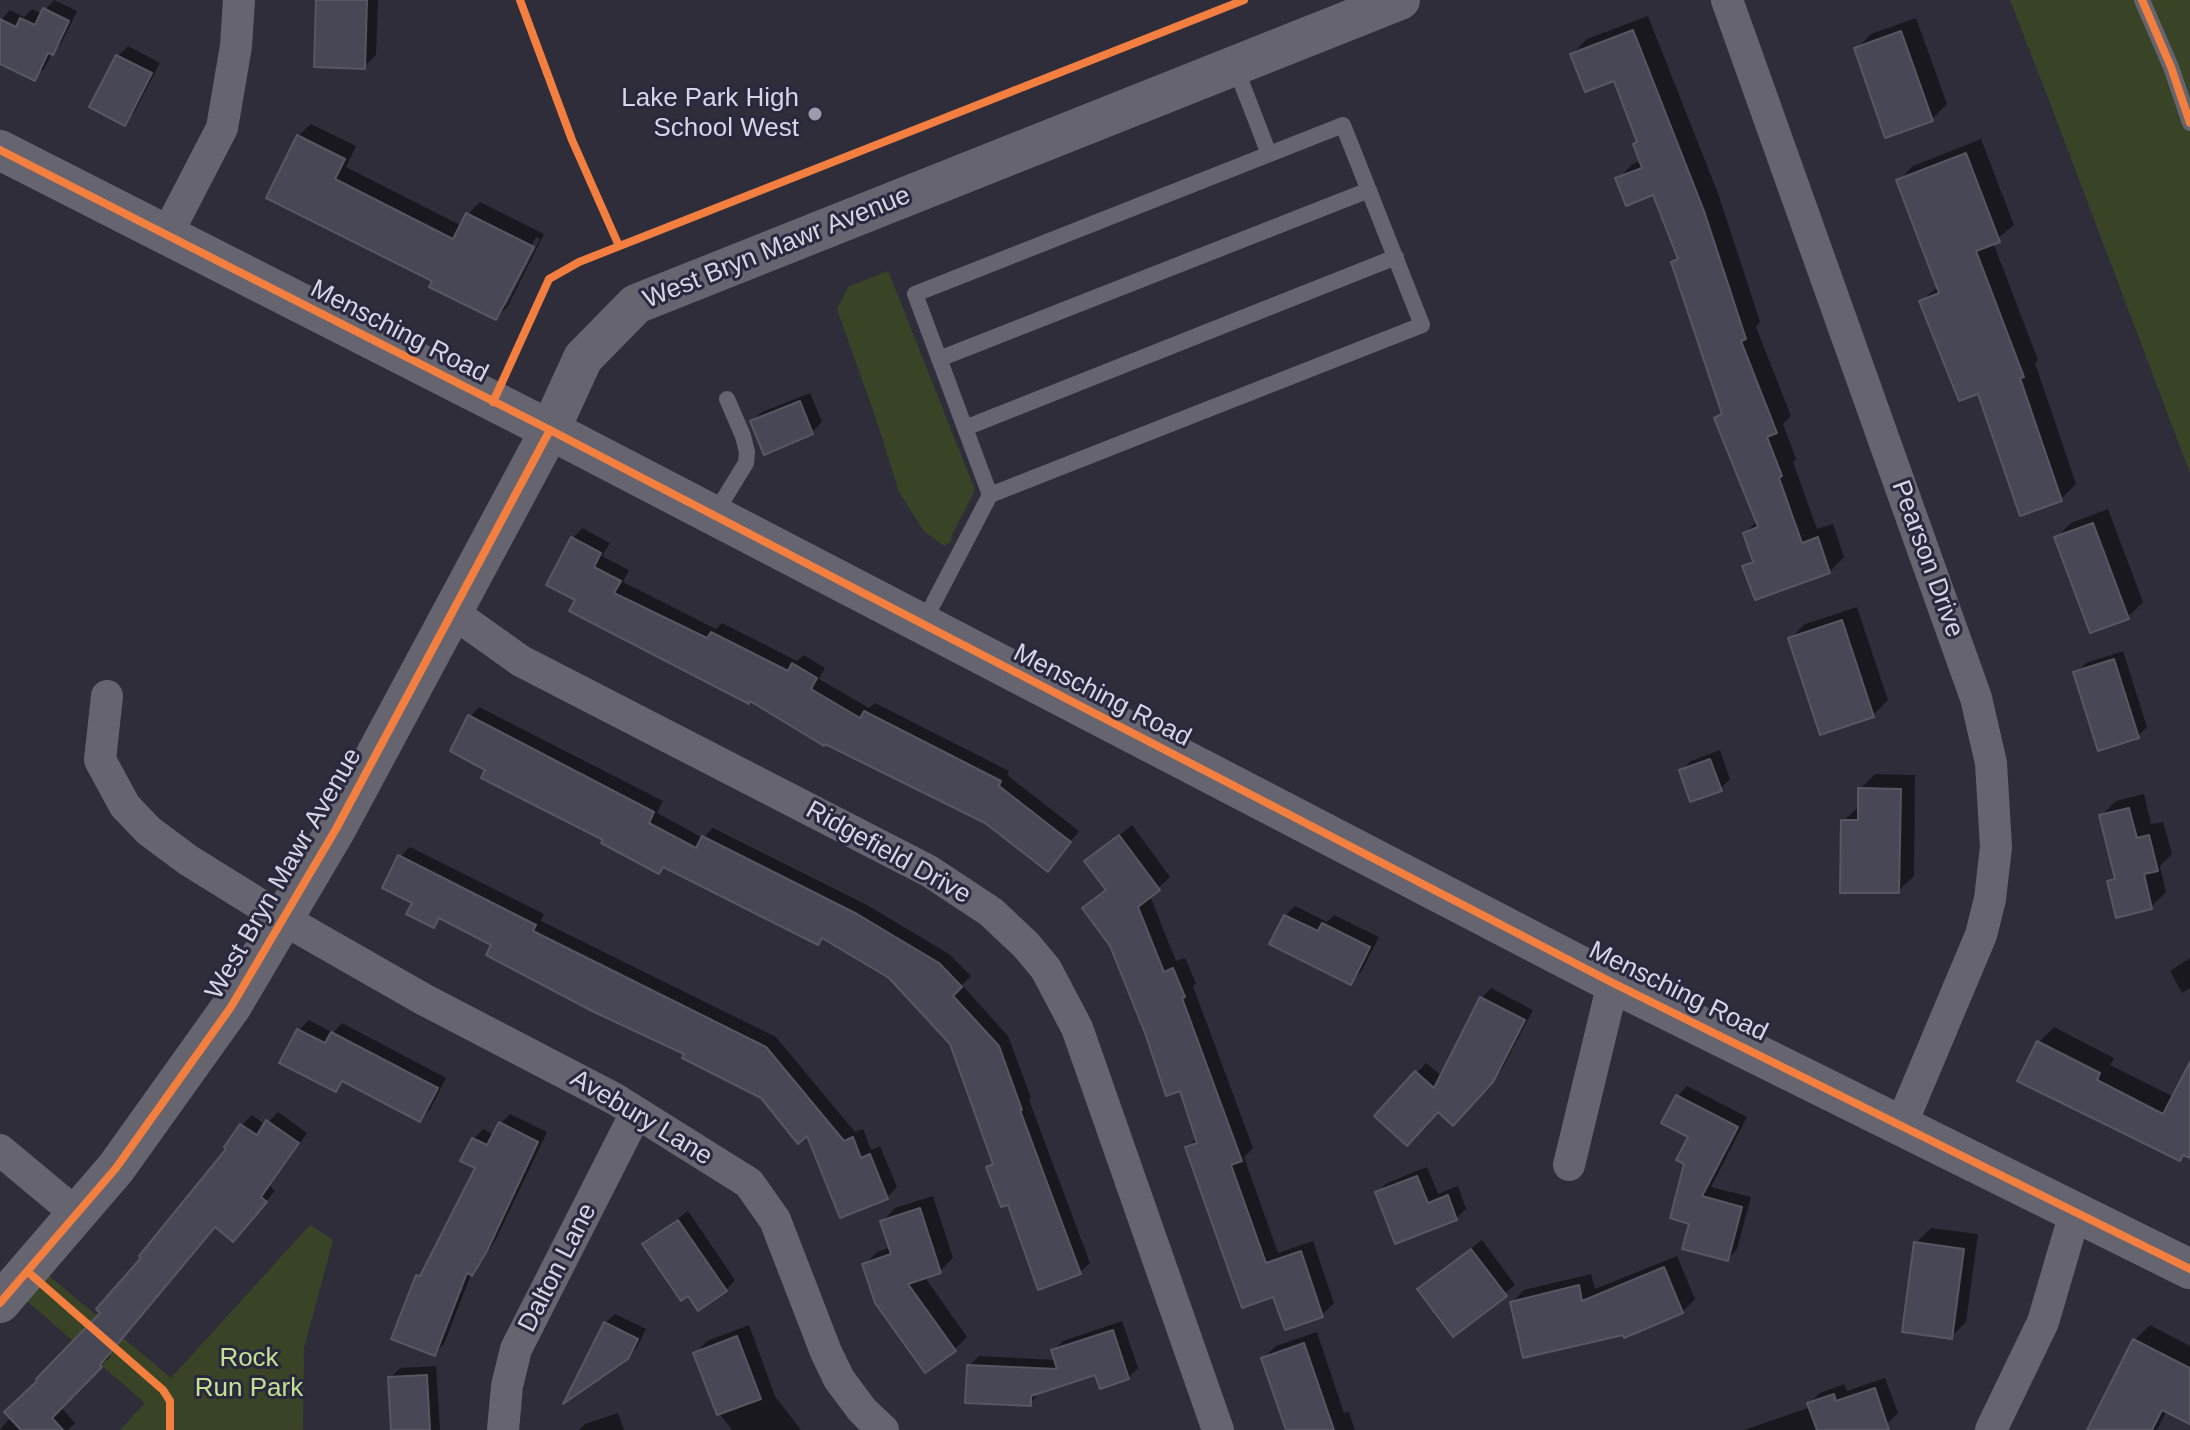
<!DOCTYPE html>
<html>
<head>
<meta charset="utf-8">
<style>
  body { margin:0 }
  canvas { display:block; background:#2e2d39 }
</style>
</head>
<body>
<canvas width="2190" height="1430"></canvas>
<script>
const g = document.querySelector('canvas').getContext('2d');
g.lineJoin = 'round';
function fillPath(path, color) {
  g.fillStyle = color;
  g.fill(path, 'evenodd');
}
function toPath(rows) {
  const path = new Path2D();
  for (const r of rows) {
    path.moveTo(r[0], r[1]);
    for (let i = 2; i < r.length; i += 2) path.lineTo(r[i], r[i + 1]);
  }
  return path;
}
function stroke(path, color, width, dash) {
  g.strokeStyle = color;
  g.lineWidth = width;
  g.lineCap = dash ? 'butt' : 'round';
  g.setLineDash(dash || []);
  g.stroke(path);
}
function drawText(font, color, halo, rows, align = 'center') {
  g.font = font + ' Helvetica,sans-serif';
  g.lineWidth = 6;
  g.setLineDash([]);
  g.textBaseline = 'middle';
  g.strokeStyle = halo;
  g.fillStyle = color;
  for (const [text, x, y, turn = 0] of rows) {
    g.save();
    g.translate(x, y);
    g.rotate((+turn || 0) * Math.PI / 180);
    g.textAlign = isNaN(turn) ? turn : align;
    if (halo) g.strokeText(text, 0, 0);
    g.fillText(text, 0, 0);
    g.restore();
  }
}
fillPath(toPath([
  [2010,0,2190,0,2190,473,2049,100],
  [888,271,975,490,952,535,951,542,944,546,924,531,899,492,877,422,837,309,848,287],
  [310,1225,333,1240,304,1348,303,1430,120,1430,145,1403,13,1289,35,1264,171,1378]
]), '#394427');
fillPath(toPath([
  [54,0,77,11,62,42,52,53,44,69,34,78,0,62,1,20,10,10,24,17,32,9,42,14],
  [318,0,378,0,376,55,364,67],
  [1648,16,1719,196,1760,322,1756,327,1791,416,1783,424,1796,459,1793,462,1817,529,1833,524,1844,557,1829,572,1745,566,1754,557,1745,533,1757,521,1717,418,1723,411,1673,262,1679,256,1654,193,1617,179,1633,164,1642,160,1638,141,1615,79,1572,54,1587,39],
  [1916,18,1947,104,1932,119,1856,49,1871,34],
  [128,46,160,63,134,113,124,123,118,56],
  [311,124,356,146,346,167,462,226,468,214,480,202,544,234,508,306,496,318,435,280,268,197,298,136],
  [536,237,540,239,506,306,501,306],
  [1981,139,2014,225,1993,242,2038,360,2035,363,2076,484,2061,499,1979,391,1921,301,1939,286,1898,181,1913,166],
  [810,393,822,422,812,432,752,421,762,412],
  [2108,509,2143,602,2128,617,2056,538,2071,523],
  [582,528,610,543,602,556,629,570,623,582,716,629,722,623,797,661,804,655,825,668,819,679,869,708,875,703,1009,771,1007,775,1079,831,1057,859,578,600,573,538],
  [1857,607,1888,700,1873,715,1790,639,1805,624],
  [2123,651,2147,727,2138,736,2076,673,2086,663],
  [479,707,663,801,657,813,703,838,713,828,867,905,949,954,971,976,962,985,1008,1036,1031,1098,1029,1100,1090,1263,1080,1272,1009,1202,988,1167,994,1161,952,1043,890,976,823,937,818,942,606,839,488,769,470,717],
  [1720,750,1730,779,1720,789,1681,771,1691,761],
  [1875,774,1915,775,1914,876,1898,891,1843,821,1860,806,1860,789],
  [2144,794,2151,824,2163,822,2172,854,2160,866,2166,892,2151,907,2109,882,2116,875,2101,816,2116,801],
  [1132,825,1170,877,1150,896,1176,961,1185,958,1196,983,1193,986,1253,1148,1244,1157,1278,1253,1313,1241,1334,1303,1322,1315,1275,1294,1187,1148,1198,1137,1181,1089,1147,1032,1112,945,1085,908,1107,889,1086,862],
  [410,847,544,914,541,921,776,1037,855,1132,863,1129,871,1150,880,1146,897,1187,887,1197,762,1097,494,944,442,917,434,925,415,902,400,857],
  [1295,906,1327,922,1334,915,1379,937,1361,972,1351,982,1285,916],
  [2190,958,2190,988,2182,993,2170,971],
  [1491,988,1533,1010,1502,1069,1463,1113,1439,1110,1377,1116,1426,1063,1442,1076,1482,998],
  [309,1020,333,1033,342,1023,446,1078,430,1110,420,1119,345,1080,336,1089,282,1062,299,1030],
  [2054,1027,2114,1058,2110,1065,2174,1097,2190,1078,2190,1156,2039,1042],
  [1687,1086,1747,1117,1711,1187,1751,1197,1737,1249,1728,1259,1691,1222,1687,1163,1690,1136,1678,1096],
  [278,1112,307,1133,270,1186,275,1191,242,1230,215,1225,108,1354,111,1356,61,1407,75,1423,68,1430,0,1430,40,1380,103,1313,144,1257,229,1148,226,1147,242,1125,252,1115,266,1125],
  [510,1114,547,1132,496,1239,481,1263,472,1272,444,1344,434,1354,418,1276,427,1268,478,1168,474,1139,483,1129,494,1135,500,1124],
  [1427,1167,1438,1194,1458,1186,1466,1209,1456,1218,1377,1193,1387,1183],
  [933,1196,953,1258,940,1271,924,1276,967,1337,954,1350,864,1265,877,1252,891,1247,882,1222,895,1208],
  [688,1211,735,1280,726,1290,689,1293,645,1244],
  [1931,1228,1978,1234,1966,1322,1951,1337,1916,1243],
  [1482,1240,1515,1285,1454,1334,1420,1289],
  [1677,1256,1695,1299,1682,1312,1624,1333,1512,1302,1524,1290,1591,1274,1595,1289],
  [615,1314,646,1329,637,1347,627,1358,605,1323],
  [1122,1321,1138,1368,1128,1378,1097,1372,1040,1391,1030,1404,969,1366,979,1356,1056,1360,1053,1351,1063,1341],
  [749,1325,775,1396,801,1430,732,1430,717,1410,696,1353,707,1341],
  [2150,1325,2190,1346,2190,1422,2167,1410,2157,1430,2092,1430,2135,1340],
  [1317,1332,1344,1413,1349,1412,1355,1430,1298,1430,1263,1358,1276,1346],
  [436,1366,440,1430,393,1430,390,1378,400,1368],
  [1885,1378,1898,1413,1887,1424,1870,1430,1744,1430,1811,1407,1809,1403,1820,1393,1844,1384,1847,1391],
  [618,1413,624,1430,579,1430,585,1424]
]), '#0007');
const building = toPath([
  [316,0,367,0,365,69,314,67,316,0],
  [43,8,69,21,53,55,48,53,35,81,0,64,0,19,16,27,20,18,35,25,43,8],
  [1633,30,1704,211,1746,339,1741,341,1777,433,1767,437,1782,476,1779,478,1802,543,1818,537,1830,573,1755,600,1742,566,1753,562,1743,533,1758,527,1714,418,1722,414,1671,262,1678,259,1653,195,1626,206,1615,178,1642,168,1633,144,1637,142,1614,81,1585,92,1570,54,1633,30],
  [1901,31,1933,121,1885,138,1854,48,1901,31],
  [116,55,152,73,125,126,89,107,116,55],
  [297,135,345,159,335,179,453,239,466,213,534,247,496,320,429,287,432,281,266,198,297,135],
  [1966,153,2000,242,1976,251,2024,377,2020,378,2062,501,2020,516,1978,394,1959,401,1919,301,1939,293,1896,180,1966,153],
  [800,401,813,434,764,455,750,421,800,401],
  [2093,523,2129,619,2090,633,2054,537,2093,523],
  [571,537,601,553,594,567,621,581,614,593,707,638,711,632,788,671,792,663,817,678,811,689,860,718,864,711,1001,781,999,786,1071,842,1048,872,985,823,825,744,824,746,750,701,749,704,569,611,575,600,546,585,571,537],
  [1842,620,1874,717,1820,735,1788,638,1842,620],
  [2114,659,2139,738,2098,751,2073,672,2114,659],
  [468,715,654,812,649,823,696,848,702,836,857,914,939,963,962,987,953,996,999,1046,1022,1110,1020,1110,1081,1274,1038,1290,1008,1205,1001,1207,986,1167,993,1164,950,1044,889,978,822,938,818,945,663,867,659,874,601,843,603,840,481,778,485,770,450,751,468,715],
  [1710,759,1722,791,1690,802,1679,770,1710,759],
  [1858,788,1901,789,1899,893,1840,893,1841,820,1858,820,1858,788],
  [2129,808,2137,838,2149,835,2158,871,2144,874,2152,909,2116,918,2107,881,2115,879,2099,815,2129,808],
  [1119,835,1160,890,1138,907,1164,972,1173,968,1185,997,1182,998,1242,1161,1231,1165,1266,1263,1301,1251,1323,1317,1285,1330,1273,1297,1242,1308,1185,1147,1197,1143,1180,1091,1166,1096,1145,1033,1110,946,1082,908,1106,890,1084,861,1119,835],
  [398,855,536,925,533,931,766,1047,844,1141,853,1137,861,1158,870,1154,888,1199,840,1218,807,1136,798,1144,761,1098,682,1058,684,1054,592,1011,486,955,491,945,439,918,434,928,406,914,412,903,382,888,398,855],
  [1284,915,1318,931,1322,923,1370,947,1351,985,1269,944,1284,915],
  [1480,997,1525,1020,1493,1082,1453,1126,1438,1112,1407,1146,1374,1116,1415,1071,1434,1088,1480,997],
  [297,1029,325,1043,331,1032,438,1088,420,1122,342,1081,336,1092,279,1063,297,1029],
  [2037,1041,2100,1073,2097,1080,2163,1114,2190,1062,2190,1158,2183,1155,2180,1161,2017,1081,2037,1041],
  [1676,1095,1738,1127,1702,1196,1742,1207,1728,1261,1682,1249,1689,1224,1670,1218,1684,1164,1676,1160,1688,1137,1661,1123,1676,1095],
  [266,1120,299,1143,261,1197,267,1202,233,1242,215,1227,100,1365,102,1367,52,1418,63,1430,21,1430,4,1412,37,1381,36,1379,100,1313,96,1309,141,1258,139,1256,226,1149,224,1147,240,1124,257,1135,266,1120],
  [499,1122,538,1142,487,1251,472,1276,467,1273,435,1356,391,1339,416,1275,420,1276,475,1168,460,1161,472,1138,487,1145,499,1122],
  [1417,1176,1428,1203,1448,1195,1457,1220,1395,1244,1375,1192,1417,1176],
  [920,1208,941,1273,908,1284,956,1351,925,1373,875,1303,862,1264,891,1254,880,1221,920,1208],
  [678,1220,727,1291,698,1311,688,1296,681,1301,642,1244,678,1220],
  [1914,1242,1964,1249,1952,1339,1902,1332,1914,1242],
  [1471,1249,1507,1296,1453,1337,1417,1289,1471,1249],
  [1664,1267,1683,1313,1624,1338,1623,1335,1523,1358,1510,1302,1579,1285,1582,1301,1664,1267],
  [604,1322,638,1339,628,1359,563,1404,604,1322],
  [1113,1330,1129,1379,1100,1389,1095,1375,1031,1396,1031,1406,965,1403,967,1365,1057,1369,1051,1350,1113,1330],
  [737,1336,761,1399,717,1415,693,1353,737,1336],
  [2133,1339,2190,1368,2190,1424,2162,1410,2152,1430,2087,1430,2133,1339],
  [1304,1343,1334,1430,1286,1430,1261,1358,1304,1343],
  [427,1375,430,1430,391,1430,388,1377,427,1375],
  [1875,1388,1889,1430,1817,1430,1807,1403,1834,1394,1836,1401,1875,1388]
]);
fillPath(building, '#484756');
stroke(building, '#575661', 2);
stroke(toPath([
  [2142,0,2171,67,2190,123],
  [1235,66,1269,154],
  [939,359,1369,190],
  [965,428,1396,257],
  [714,515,746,463,747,452,743,436,727,399],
  [922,625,990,495,1422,325,1343,125,915,294,990,495]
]), '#66656f', 16);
stroke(toPath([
  [1727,0,1976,698,1991,763,1996,847,1990,899,1981,935,1901,1125],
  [166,236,222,128,236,46,239,0],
  [452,612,521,661,929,871,991,912,1026,945,1046,969,1077,1028,1218,1430],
  [107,696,100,760,125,806,149,831,188,860,283,919,423,999,615,1099,749,1183,775,1220,826,1352,839,1379,862,1410,883,1430],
  [0,1150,78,1215],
  [1569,1165,1613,983],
  [503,1430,507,1386,516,1349,636,1113],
  [1991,1430,2043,1322,2075,1213]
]), '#66656f', 32);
stroke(toPath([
  [0,150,550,430,1613,983,2190,1269],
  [0,1303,116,1168,231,1007,336,829,550,430,583,358,636,304,1400,0]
]), '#66656f', 40);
stroke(toPath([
  [520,0,572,140,619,246],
  [2142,0,2171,67,2190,123],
  [0,150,550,430,1613,983,2190,1269],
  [493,402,549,279,579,262,1244,0],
  [28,1272,163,1390,170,1401,170,1430],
  [0,1303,116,1168,231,1007,336,829,550,430]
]), '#f27e40', 8);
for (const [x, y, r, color] of [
  [815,114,8,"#9c9ba9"]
]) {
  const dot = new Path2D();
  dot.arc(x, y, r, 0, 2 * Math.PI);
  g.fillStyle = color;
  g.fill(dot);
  stroke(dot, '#2a283e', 3);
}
drawText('26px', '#d7d6e5', '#2a283e', [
  ["Lake Park High",799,99],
  ["School West",799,129]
], 'right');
drawText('26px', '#d7d6e5', '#2a283e', [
  ["West Bryn Mawr Avenue",777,248,-22],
  ["Mensching Road",399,332,27],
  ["Pearson Drive",1927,559,70],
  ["Mensching Road",1102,696,27],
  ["Ridgefield Drive",888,853,29],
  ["West Bryn Mawr Avenue",284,874,-60],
  ["Mensching Road",1678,992,26],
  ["Avebury Lane",641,1118,31],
  ["Dalton Lane",558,1268,-63]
]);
drawText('26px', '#c3e191', '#2a283e', [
  ["Rock",249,1359],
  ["Run Park",249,1389]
]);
</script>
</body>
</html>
